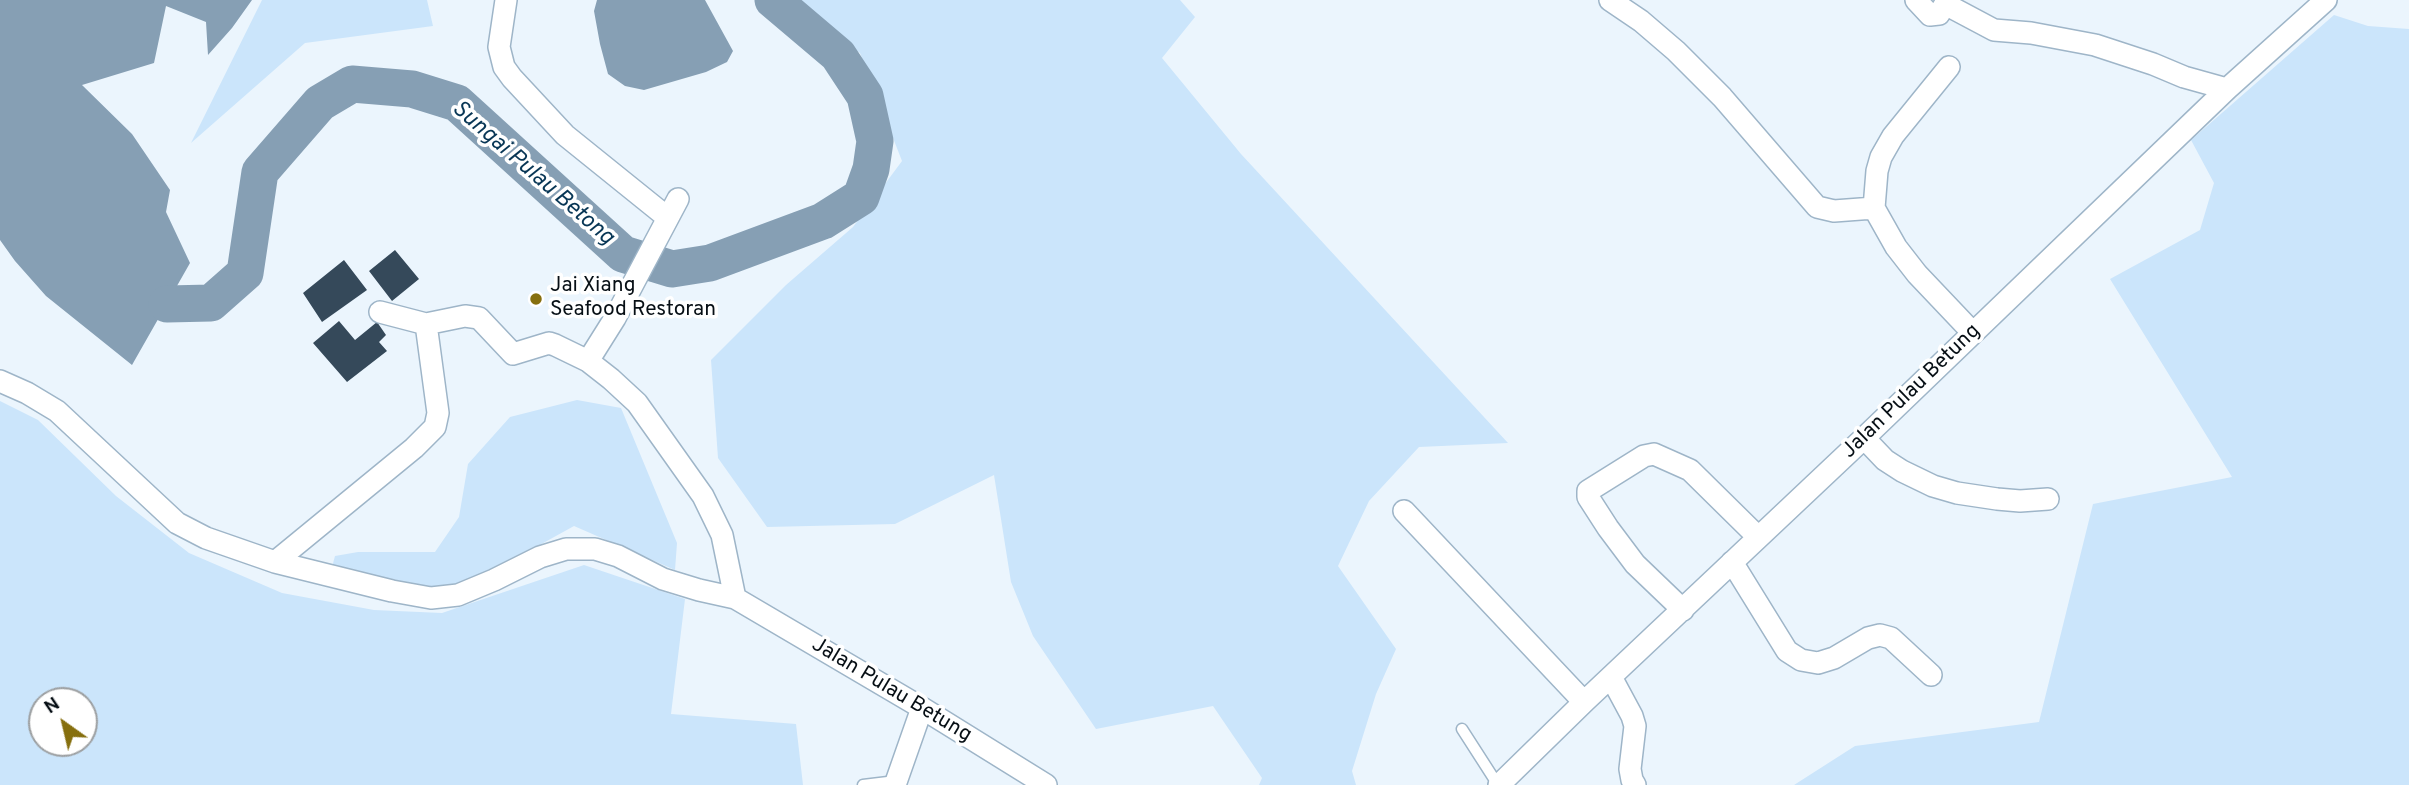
<!DOCTYPE html>
<html>
<head>
<meta charset="utf-8">
<style>
  body { margin:0 }
  #map { position:relative; width:2409px; height:785px; overflow:hidden; background:#ebf5fd; font-family:Overpass,sans-serif }
  canvas { display:block }
  .north { position:absolute; left:28px; top:687px; width:70px; height:70px; box-sizing:border-box; background:#fff; border:2px solid #9c9fa1; border-radius:50%; rotate:326deg; font-size:19px; font-weight:700; line-height:28px; text-align:center; color:#070f15 }
  .north::after { content:''; display:block; margin:auto; width:24px; height:32px; background:#866f0e; clip-path:polygon(50% 0,100% 100%,50% 72%,0 100%) }
</style>
</head>
<body>
<div id="map">
<canvas width="2409" height="785"></canvas>
<div class="north">N</div>
</div>
<script>
const g = document.querySelector('canvas').getContext('2d');
g.lineJoin = 'round';
function fillPath(path, color) {
  g.fillStyle = color;
  g.fill(path, 'evenodd');
}
function toPath(rows) {
  const path = new Path2D();
  for (const r of rows) {
    path.moveTo(r[0], r[1]);
    for (let i = 2; i < r.length; i += 2) path.lineTo(r[i], r[i + 1]);
  }
  return path;
}
function stroke(path, color, width, dash) {
  g.strokeStyle = color;
  g.lineWidth = width;
  g.lineCap = dash ? 'butt' : 'round';
  g.setLineDash(dash || []);
  g.stroke(path);
}
function drawText(font, color, halo, rows, align = 'center') {
  g.font = font + ' Overpass,sans-serif';
  g.lineWidth = 7;
  g.setLineDash([]);
  g.textBaseline = 'middle';
  g.strokeStyle = halo;
  g.fillStyle = color;
  for (const [text, x, y, turn = 0] of rows) {
    g.save();
    g.translate(x, y);
    g.rotate((+turn || 0) * Math.PI / 180);
    g.textAlign = isNaN(turn) ? turn : align;
    if (halo) g.strokeText(text, 0, 0);
    g.fillText(text, 0, 0);
    g.restore();
  }
}
fillPath(toPath([
  [262,0,427,0,433,26,305,43,191,143],
  [785,0,1180,0,1195,17,1162,58,1241,154,1508,443,1419,447,1369,501,1338,566,1396,649,1376,694,1352,771,1356,785,1259,785,1262,778,1213,706,1096,729,1033,636,1011,582,994,475,895,524,767,527,718,458,711,360,786,285,853,227,902,161,860,53],
  [2334,15,2368,26,2409,29,2409,785,1794,785,1855,746,2039,722,2093,504,2232,477,2110,279,2200,230,2214,183,2191,140],
  [577,400,621,408,677,543,675,570,574,526,471,583,416,588,332,567,335,556,358,552,435,552,459,517,468,464,510,417],
  [0,401,38,420,116,496,189,553,282,593,374,610,442,613,584,565,685,599,671,714,796,724,803,785,0,785],
  [42,701,84,701,84,743,42,743]
]), '#cbe5fb');
fillPath(toPath([
  [0,0,252,0,232,28,208,55,206,22,166,6,154,63,82,85,132,134,170,190,166,212,190,263,132,365,46,296,15,261,0,240],
  [597,0,705,0,733,51,727,62,706,72,644,90,625,86,608,74,600,44,594,11]
]), '#869fb4');
stroke(toPath([
  [167,304,211,303,245,273,260,172,320,103,352,84,412,89,457,103,623,254,672,269,710,263,823,221,861,197,871,169,875,141,865,96,838,55,773,0]
]), '#869fb4', 37);
fillPath(toPath([
  [395,250,419,279,392,301,369,271],
  [344,260,367,290,322,322,303,293],
  [339,321,355,340,377,322,386,335,379,342,387,351,347,382,313,343]
]), '#35495a');
const lane = toPath([
  [1462,729,1498,785],
  [863,785,896,781]
]);
const street = toPath([
  [506,0,499,47,504,67,512,78,565,135,668,218],
  [1610,0,1641,21,1676,51,1722,97,1817,207,1834,211,1874,208,1896,247,1917,274,1973,333],
  [1916,0,1930,15,1939,14,1945,4,1994,30,2031,33,2095,45,2153,64,2184,77,2227,89],
  [1874,208,1877,171,1881,157,1893,136,1949,67],
  [380,312,426,324,465,316,479,318,513,354,549,343,555,345,588,361,611,379,637,403,703,496,722,535,735,598],
  [588,361,615,318,678,199],
  [0,381,27,393,57,411,177,523,206,538,275,562,392,591,431,598,458,595,494,580,540,557,566,549,595,549,618,556,663,579,699,590,735,598,922,708,1046,785],
  [1864,438,1885,460,1902,471,1933,486,1957,493,1997,499,2020,501,2048,499],
  [1404,511,1584,702],
  [275,562,414,448,435,427,438,413,426,324],
  [1732,562,1787,651,1801,660,1818,663,1834,658,1868,638,1880,635,1891,638,1931,675],
  [1683,610,1635,564,1608,528,1588,497,1588,491,1644,456,1654,454,1690,470,1758,537],
  [1611,677,1632,716,1635,726,1630,769,1632,780,1635,785],
  [895,785,922,708],
  [1499,785,1584,702,1864,438,2227,89,2326,0]
]);
stroke(lane, '#9eb5c8', 13);
stroke(street, '#9eb5c8', 24);
stroke(lane, '#fff', 10);
stroke(street, '#fff', 21);
for (const [x, y, r, color] of [
  [536,299,7,"#866f0e"]
]) {
  const dot = new Path2D();
  dot.arc(x, y, r, 0, 2 * Math.PI);
  g.fillStyle = color;
  g.fill(dot);
  stroke(dot, '#fff', 2.5);
}
drawText('21px', '#070f15', '#fff', [
  ["Jai Xiang",550,287],
  ["Seafood Restoran",550,311]
], 'left');
drawText('21px', '#070f15', '#fff', [
  ["Jalan Pulau Betung",1912,392,-44],
  ["Jalan Pulau Betung",891,691,31]
]);
drawText('italic 23px', '#083655', '#fff', [
  ["Sungai Pulau Betong",532,174,41]
]);
</script>
</body>
</html>
